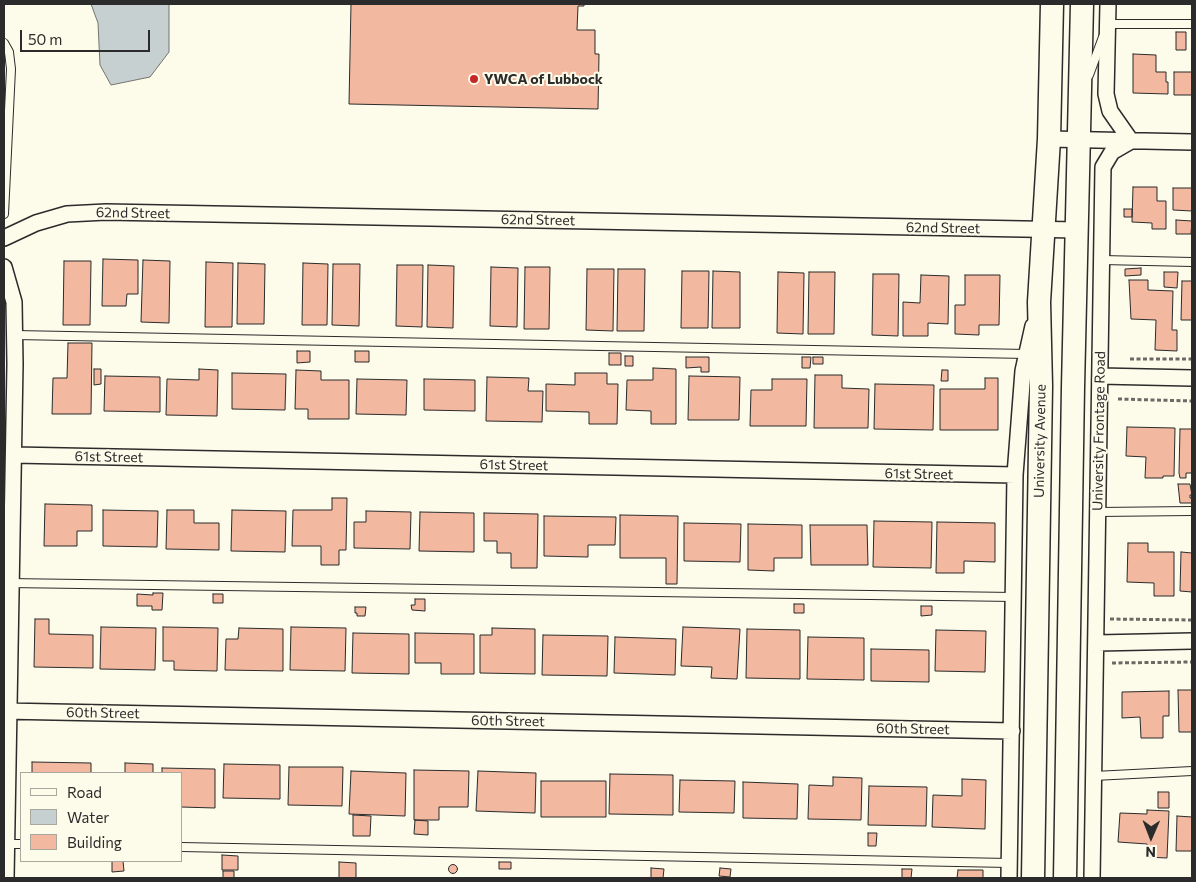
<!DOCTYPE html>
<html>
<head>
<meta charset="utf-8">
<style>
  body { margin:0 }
  #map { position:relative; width:1196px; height:882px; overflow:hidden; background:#fdfbea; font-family:Commissioner,sans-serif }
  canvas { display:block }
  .frame { position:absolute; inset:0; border:5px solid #2b2b2b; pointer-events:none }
  .legend { position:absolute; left:20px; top:772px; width:162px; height:90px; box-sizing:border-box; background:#fdfbea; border:1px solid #a9a89e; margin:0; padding:6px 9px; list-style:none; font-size:15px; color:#2b2b2b }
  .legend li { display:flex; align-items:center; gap:10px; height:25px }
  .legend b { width:25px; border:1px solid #a9a89e }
  .north { position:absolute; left:1126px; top:812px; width:50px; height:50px; -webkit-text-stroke:4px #fdfbea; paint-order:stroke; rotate:181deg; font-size:14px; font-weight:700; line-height:20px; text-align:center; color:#2b2b2b }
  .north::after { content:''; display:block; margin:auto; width:18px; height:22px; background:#2b2b2b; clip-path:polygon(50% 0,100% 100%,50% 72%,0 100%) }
  .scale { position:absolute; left:20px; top:30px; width:130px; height:22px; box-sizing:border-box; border:2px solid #2b2b2b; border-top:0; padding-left:6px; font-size:15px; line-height:18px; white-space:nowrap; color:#2b2b2b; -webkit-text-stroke:4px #fdfbea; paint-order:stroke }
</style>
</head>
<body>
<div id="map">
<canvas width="1196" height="882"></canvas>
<div class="frame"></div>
<ul class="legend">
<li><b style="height:6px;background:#fdfbea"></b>Road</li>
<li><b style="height:14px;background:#c7d0d0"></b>Water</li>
<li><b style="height:14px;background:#f2b8a0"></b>Building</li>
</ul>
<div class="north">N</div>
<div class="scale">50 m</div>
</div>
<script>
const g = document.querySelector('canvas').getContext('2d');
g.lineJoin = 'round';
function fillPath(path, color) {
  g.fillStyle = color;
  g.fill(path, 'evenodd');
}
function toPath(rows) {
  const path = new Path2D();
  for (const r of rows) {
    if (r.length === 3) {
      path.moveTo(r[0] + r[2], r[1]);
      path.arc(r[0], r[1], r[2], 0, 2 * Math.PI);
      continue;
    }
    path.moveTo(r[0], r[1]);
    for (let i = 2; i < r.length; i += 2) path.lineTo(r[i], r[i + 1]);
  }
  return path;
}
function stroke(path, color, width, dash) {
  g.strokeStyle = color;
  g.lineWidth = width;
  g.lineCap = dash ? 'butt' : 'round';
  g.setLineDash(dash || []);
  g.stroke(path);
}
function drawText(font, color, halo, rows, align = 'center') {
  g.font = font + ' Commissioner,sans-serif';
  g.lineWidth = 4;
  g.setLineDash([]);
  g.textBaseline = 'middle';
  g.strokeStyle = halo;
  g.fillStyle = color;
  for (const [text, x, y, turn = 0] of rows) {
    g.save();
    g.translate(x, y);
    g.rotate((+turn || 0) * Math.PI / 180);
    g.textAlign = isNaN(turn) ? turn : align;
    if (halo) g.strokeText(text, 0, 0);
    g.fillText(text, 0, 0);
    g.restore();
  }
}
const water = toPath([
  [91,4,169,4,169,52,150,77,111,85,100,65,98,23,91,4]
]);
fillPath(water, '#c7d0d0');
stroke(water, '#74746e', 1);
const building = toPath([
  [351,4,584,4,584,6,578,6,577,30,595,30,595,54,599,54,598,109,349,104,351,4],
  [1176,32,1186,32,1186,50,1176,50,1176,32],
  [1133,54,1156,55,1156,72,1166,72,1166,82,1168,82,1168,94,1133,93,1133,54],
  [1174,72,1192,72,1192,95,1174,95,1174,72],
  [1133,187,1157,187,1157,201,1166,201,1166,229,1152,229,1152,223,1132,222,1133,187],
  [1173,188,1192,188,1192,211,1173,210,1173,188],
  [1124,209,1132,209,1132,217,1124,217,1124,209],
  [1176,220,1192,221,1191,234,1176,234,1176,220],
  [103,259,138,260,138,294,127,294,126,306,102,306,103,259],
  [143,260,170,261,169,323,141,322,143,260],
  [64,261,91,261,90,325,63,325,64,261],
  [206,262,233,263,232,327,205,327,206,262],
  [238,263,265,264,264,324,237,324,238,263],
  [303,263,328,264,327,325,302,325,303,263],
  [333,264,360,264,359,326,332,325,333,264],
  [397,265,423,265,422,327,396,326,397,265],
  [428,265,454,266,453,328,427,327,428,265],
  [491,267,518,268,517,327,490,326,491,267],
  [525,267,550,267,549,329,524,329,525,267],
  [1141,268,1141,275,1125,276,1125,269,1141,268],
  [587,269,614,269,613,331,586,330,587,269],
  [618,269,645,269,644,331,617,331,618,269],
  [682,271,709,271,708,328,681,328,682,271],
  [713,271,740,272,740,328,712,328,713,271],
  [778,272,804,273,803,334,777,333,778,272],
  [809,272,835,272,834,334,808,334,809,272],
  [1164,272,1178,272,1177,288,1164,287,1164,272],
  [873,274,899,274,898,336,872,335,873,274],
  [921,275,949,276,948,324,928,323,928,336,903,336,903,302,920,303,921,275],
  [965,275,1000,275,999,325,979,325,979,335,955,334,955,305,965,305,965,275],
  [1129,280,1148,280,1148,290,1173,291,1172,330,1177,330,1177,351,1155,350,1156,320,1131,319,1129,280],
  [1182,281,1192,281,1192,320,1181,320,1182,281],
  [68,343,92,343,91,414,52,414,53,378,67,378,68,343],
  [297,351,310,351,310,362,297,363,297,351],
  [355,351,369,351,369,362,355,362,355,351],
  [609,353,621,353,621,365,609,365,609,353],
  [625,356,633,356,633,366,625,366,625,356],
  [686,357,709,357,709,372,701,372,701,367,686,368,686,357],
  [802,357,811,357,810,368,802,368,802,357],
  [813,357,823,357,823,364,813,364,813,357],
  [653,368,676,369,676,424,651,424,651,411,626,410,627,380,653,380,653,368],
  [94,369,101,369,101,384,94,385,94,369],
  [199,369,218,370,217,416,166,415,167,379,199,380,199,369],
  [296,370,321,371,321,380,349,380,349,419,308,419,308,409,295,409,296,370],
  [942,370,948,370,948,381,941,381,942,370],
  [232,373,286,374,285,410,232,409,232,373],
  [575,373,607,373,607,384,618,384,617,424,589,424,589,412,546,411,546,384,575,385,575,373],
  [815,375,842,375,842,388,869,389,868,428,814,428,815,375],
  [105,376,160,377,160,412,104,411,105,376],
  [689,376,740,377,739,420,688,420,689,376],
  [487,377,529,378,528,391,543,391,542,422,486,421,487,377],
  [985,378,998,378,998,430,940,430,940,389,985,389,985,378],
  [357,379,407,380,406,415,356,414,357,379],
  [424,379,475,380,475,411,424,410,424,379],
  [772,379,807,379,806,426,750,426,751,390,772,390,772,379],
  [875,384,934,385,933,430,874,429,875,384],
  [1127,427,1175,428,1174,476,1163,476,1163,478,1145,478,1146,457,1126,456,1127,427],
  [1180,429,1192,429,1192,473,1186,473,1186,478,1180,478,1179,473,1180,429],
  [1178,484,1190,484,1192,495,1190,495,1190,498,1192,498,1192,503,1180,503,1178,484],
  [332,498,347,498,346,550,339,550,339,565,321,565,321,546,292,546,293,510,332,510,332,498],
  [45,504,92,505,92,531,77,531,77,546,44,546,45,504],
  [103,510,158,511,157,547,103,546,103,510],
  [167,510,194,510,194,523,219,523,219,550,166,549,167,510],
  [232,510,286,511,285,552,231,551,232,510],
  [366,511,411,512,410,549,354,548,354,522,366,522,366,511],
  [420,512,474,513,474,552,419,551,420,512],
  [484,513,538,514,537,568,511,568,511,553,497,553,497,541,484,541,484,513],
  [620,515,678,516,677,584,666,584,666,558,620,558,620,515],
  [544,516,616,517,615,545,588,545,588,557,544,556,544,516],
  [874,521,932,522,931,568,873,567,874,521],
  [937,522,995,523,995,562,964,561,964,573,936,573,937,522],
  [684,523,741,524,740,562,684,561,684,523],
  [748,524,802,525,802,558,774,558,774,571,748,570,748,524],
  [810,525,867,525,868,565,811,565,810,525],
  [1128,543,1148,543,1148,552,1174,552,1174,596,1154,596,1154,583,1127,582,1128,543],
  [1181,552,1192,553,1192,592,1180,591,1181,552],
  [153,593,163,593,162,610,152,610,152,606,137,606,137,594,153,595,153,593],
  [213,594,223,594,223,603,213,603,213,594],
  [415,599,425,599,425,611,412,610,411,605,415,605,415,599],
  [794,604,804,604,804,613,794,613,794,604],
  [921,606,932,606,932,615,921,616,921,606],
  [355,607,366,607,365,616,357,616,357,613,355,613,355,607],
  [35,619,49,619,49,634,93,635,93,668,34,667,35,619],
  [101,627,156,628,155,670,100,669,101,627],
  [163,627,218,628,217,671,174,670,174,661,163,661,163,627],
  [291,627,346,628,345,671,290,670,291,627],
  [683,627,740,629,737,679,711,678,712,667,681,666,683,627],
  [239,628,283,629,283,671,225,670,226,639,238,639,239,628],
  [492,628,535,629,535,674,480,673,480,635,492,635,492,628],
  [747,629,800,630,800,679,746,678,747,629],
  [936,630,986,631,985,672,935,671,936,630],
  [353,633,409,634,409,674,352,673,353,633],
  [415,633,474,634,474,674,441,674,441,663,415,663,415,633],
  [543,635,608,636,607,676,542,675,543,635],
  [615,637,676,639,675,675,614,673,615,637],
  [808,637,864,638,864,680,807,679,808,637],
  [871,649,929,650,929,682,871,681,871,649],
  [1178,690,1192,690,1192,732,1179,732,1178,690],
  [1169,691,1169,716,1163,716,1163,738,1141,738,1140,717,1122,718,1122,692,1169,691],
  [32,762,91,763,91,773,32,773,32,762],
  [125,763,153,764,153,773,125,773,125,763],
  [224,764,280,765,280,799,223,798,224,764],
  [289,767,343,767,342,806,288,805,289,767],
  [162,768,215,769,215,808,181,807,181,773,162,773,162,768],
  [414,770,469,771,468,807,439,807,439,820,414,820,414,770],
  [351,771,406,773,405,816,349,814,351,771],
  [478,771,536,773,535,813,476,811,478,771],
  [610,774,673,775,673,815,609,814,610,774],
  [833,777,862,778,861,820,808,819,809,785,833,786,833,777],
  [962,779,986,780,985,829,932,827,933,795,962,796,962,779],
  [680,780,735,781,734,813,679,812,680,780],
  [541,781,606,781,606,817,541,817,541,781],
  [743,782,798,784,797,819,743,818,743,782],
  [869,786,927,787,926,826,868,825,869,786],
  [1158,792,1169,792,1169,808,1158,808,1158,792],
  [1147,810,1169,811,1167,858,1146,857,1147,844,1118,842,1120,813,1147,814,1147,810],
  [353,815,371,816,370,836,353,836,353,815],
  [1177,816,1192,817,1192,851,1176,851,1177,816],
  [415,820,428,821,428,835,414,834,415,820],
  [868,833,877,833,876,846,868,846,868,833],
  [222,855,238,856,238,870,222,870,222,855],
  [112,861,123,861,124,871,112,872,112,861],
  [339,862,356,863,356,878,339,878,339,862],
  [499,862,511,862,511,869,499,869,499,862],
  [453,869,4.5],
  [651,868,664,869,663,878,651,878,651,868],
  [720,868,731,869,730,877,719,876,720,868],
  [902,869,912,869,911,878,902,878,902,869],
  [958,870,983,870,983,878,957,878,958,870],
  [223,871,234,871,234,878,223,878,223,871]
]);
fillPath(building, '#f2b8a0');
stroke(building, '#2b2b2b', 1);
const lane = toPath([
  [1107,26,1107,24,1192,24],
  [4,43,9,52,11,69,4,214],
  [1089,75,1103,37],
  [1102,260,1192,262],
  [15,335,1027,354],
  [1098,512,1192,511],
  [8,583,1014,597],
  [1094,776,1192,771],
  [6,844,21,844],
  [181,847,1009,863]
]);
const street = toPath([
  [1049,139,1192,142],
  [4,238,36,223,67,214,106,212,1077,230],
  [4,267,14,302,15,364,6,878],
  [1100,376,1192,378],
  [14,455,1015,475],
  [1097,643,1192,641],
  [4,711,1012,731],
  [1009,878,1015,475,1023,371,1033,326],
  [1092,878,1103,167,1112,152,1131,141,1110,111,1106,94,1108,4]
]);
const secondary = toPath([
  [1033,878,1041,386,1039,302,1049,139,1052,4],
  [1065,878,1073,387,1082,4]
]);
stroke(lane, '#2b2b2b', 10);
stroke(street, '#2b2b2b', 18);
stroke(secondary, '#2b2b2b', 25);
stroke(toPath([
  [1130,359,1192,359],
  [1118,399,1192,401],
  [1110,619,1192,620],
  [1112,663,1192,662]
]), '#6a6964', 3, [4, 2.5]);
stroke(lane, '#fdfbea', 8);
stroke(street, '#fdfbea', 15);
stroke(secondary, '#fdfbea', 22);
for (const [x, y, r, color] of [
  [474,79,5,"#c62828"]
]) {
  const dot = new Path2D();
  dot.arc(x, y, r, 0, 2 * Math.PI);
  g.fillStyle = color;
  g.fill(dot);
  stroke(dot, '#fdfbea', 2);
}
drawText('bold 14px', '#2b2b2b', '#fdfbea', [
  ["YWCA of Lubbock",484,79]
], 'left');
drawText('14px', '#2b2b2b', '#fdfbea', [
  ["62nd Street",133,213,1],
  ["62nd Street",538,220,1],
  ["62nd Street",943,228,1],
  ["University Frontage Road",1099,431,-89],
  ["University Avenue",1040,441,-89],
  ["61st Street",109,457,1],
  ["61st Street",514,465,1],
  ["61st Street",919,474,1],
  ["60th Street",103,713,1],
  ["60th Street",508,721,1],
  ["60th Street",913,729,1]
]);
</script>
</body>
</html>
